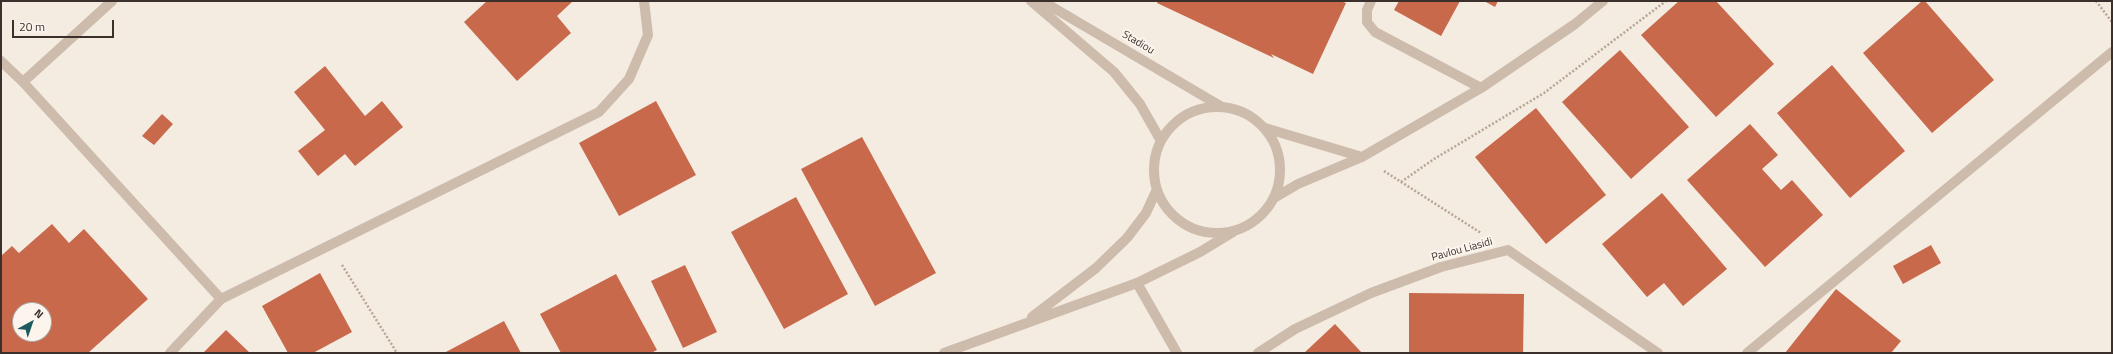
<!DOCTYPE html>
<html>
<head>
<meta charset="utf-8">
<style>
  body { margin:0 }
  #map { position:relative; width:2113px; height:354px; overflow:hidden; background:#f4ebe1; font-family:"Titillium Web",sans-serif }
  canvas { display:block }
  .frame { position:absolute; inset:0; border:2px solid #3b302b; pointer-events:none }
  .north { position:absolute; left:12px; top:302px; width:40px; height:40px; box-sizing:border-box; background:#fbf5ee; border:1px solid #aea6a0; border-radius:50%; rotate:40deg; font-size:11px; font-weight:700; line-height:16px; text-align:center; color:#3b302b }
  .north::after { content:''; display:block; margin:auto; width:14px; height:18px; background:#1f5a5e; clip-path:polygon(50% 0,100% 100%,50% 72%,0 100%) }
  .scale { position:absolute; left:12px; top:20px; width:102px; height:18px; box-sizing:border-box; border:2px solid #3b302b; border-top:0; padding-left:5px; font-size:12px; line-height:14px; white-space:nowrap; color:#3b302b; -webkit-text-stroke:3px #fbf5ee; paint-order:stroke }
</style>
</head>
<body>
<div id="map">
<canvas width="2113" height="354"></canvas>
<div class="frame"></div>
<div class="north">N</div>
<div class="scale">20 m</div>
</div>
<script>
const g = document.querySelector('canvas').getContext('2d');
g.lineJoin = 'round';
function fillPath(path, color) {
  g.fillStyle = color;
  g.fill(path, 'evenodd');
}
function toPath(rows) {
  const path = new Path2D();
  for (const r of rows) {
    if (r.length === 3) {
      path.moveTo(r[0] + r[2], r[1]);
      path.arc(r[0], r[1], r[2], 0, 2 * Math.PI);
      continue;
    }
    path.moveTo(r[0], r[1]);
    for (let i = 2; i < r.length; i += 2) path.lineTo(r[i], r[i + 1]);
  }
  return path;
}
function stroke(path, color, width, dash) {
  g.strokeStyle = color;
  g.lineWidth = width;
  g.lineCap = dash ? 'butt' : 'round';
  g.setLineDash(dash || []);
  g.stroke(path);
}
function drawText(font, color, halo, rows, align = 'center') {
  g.font = font + ' "Titillium Web",sans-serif';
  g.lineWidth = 4;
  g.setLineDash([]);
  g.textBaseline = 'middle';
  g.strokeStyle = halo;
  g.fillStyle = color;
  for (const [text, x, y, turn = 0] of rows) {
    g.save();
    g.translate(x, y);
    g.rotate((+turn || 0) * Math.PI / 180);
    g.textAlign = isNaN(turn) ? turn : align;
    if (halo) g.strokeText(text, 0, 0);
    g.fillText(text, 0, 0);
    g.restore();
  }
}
fillPath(toPath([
  [487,1,573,1,557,16,571,33,517,81,464,22],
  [1158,1,1341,1,1346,3,1313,74,1271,54,1274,58,1157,3],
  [1399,1,1460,1,1441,36,1394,10],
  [1484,1,1498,1,1495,7],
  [1679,1,1716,1,1774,64,1716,117,1641,35],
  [1922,1,1925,1,1994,80,1932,133,1863,53],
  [1620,50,1689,127,1631,179,1562,102],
  [1832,65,1905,151,1850,198,1777,113],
  [325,66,365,116,382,101,403,127,355,166,345,154,318,176,298,151,325,130,294,92],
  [656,101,696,175,619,216,579,143],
  [1536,108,1606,195,1546,244,1475,157],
  [162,114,173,124,154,145,142,136],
  [1750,124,1778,155,1762,169,1781,190,1792,180,1823,215,1765,267,1687,180],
  [862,137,936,273,875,306,801,169],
  [1662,193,1727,269,1683,306,1664,283,1647,297,1602,244],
  [796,197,848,294,784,329,731,232],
  [52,224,69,243,84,229,148,299,88,353,1,353,1,256,12,246,19,253],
  [20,310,44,310,44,334,20,334],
  [1931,245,1941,263,1903,284,1893,266],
  [685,265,717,332,683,348,651,281],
  [320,273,352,332,313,353,288,353,262,306],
  [616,274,657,350,651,353,561,353,540,314],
  [1836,289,1901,341,1891,353,1785,353],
  [1409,293,1524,294,1523,353,1409,353],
  [504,321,521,353,444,353],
  [1335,324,1362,353,1304,353],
  [226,330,250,353,203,353]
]), '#c8694b');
stroke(toPath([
  [2096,1,2112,22],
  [1384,171,1481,233],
  [1401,182,1434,159,1544,93,1666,1],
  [342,265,397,353]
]), '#b9a596', 2.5, [2, 2]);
stroke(toPath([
  [1371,1,1367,10,1367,22,1375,32,1481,88],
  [1137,283,1177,353]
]), '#cdbbac', 10);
stroke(toPath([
  [1,61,23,82,221,299],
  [23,82,112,1],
  [1265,128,1362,157],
  [1274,198,1298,184,1362,157,1481,88,1575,24,1603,1],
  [170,353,221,299,599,112,629,79,648,35,644,1],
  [1258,353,1295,329,1371,293,1441,267,1508,250,1658,353],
  [1747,353,2112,52]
]), '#cdbbac', 10);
stroke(toPath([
  [1031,1,1114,72,1140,104,1161,141],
  [1042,1,1222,107],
  [1217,170,63],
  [1032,317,1096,268,1127,238,1146,213,1157,189],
  [944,353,1137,283,1200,252,1233,232]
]), '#cdbbac', 10);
drawText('11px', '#3b302b', '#fbf5ee', [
  ["Stadiou",1138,43,31],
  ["Pavlou Liasidi",1462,250,-15]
]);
</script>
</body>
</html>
